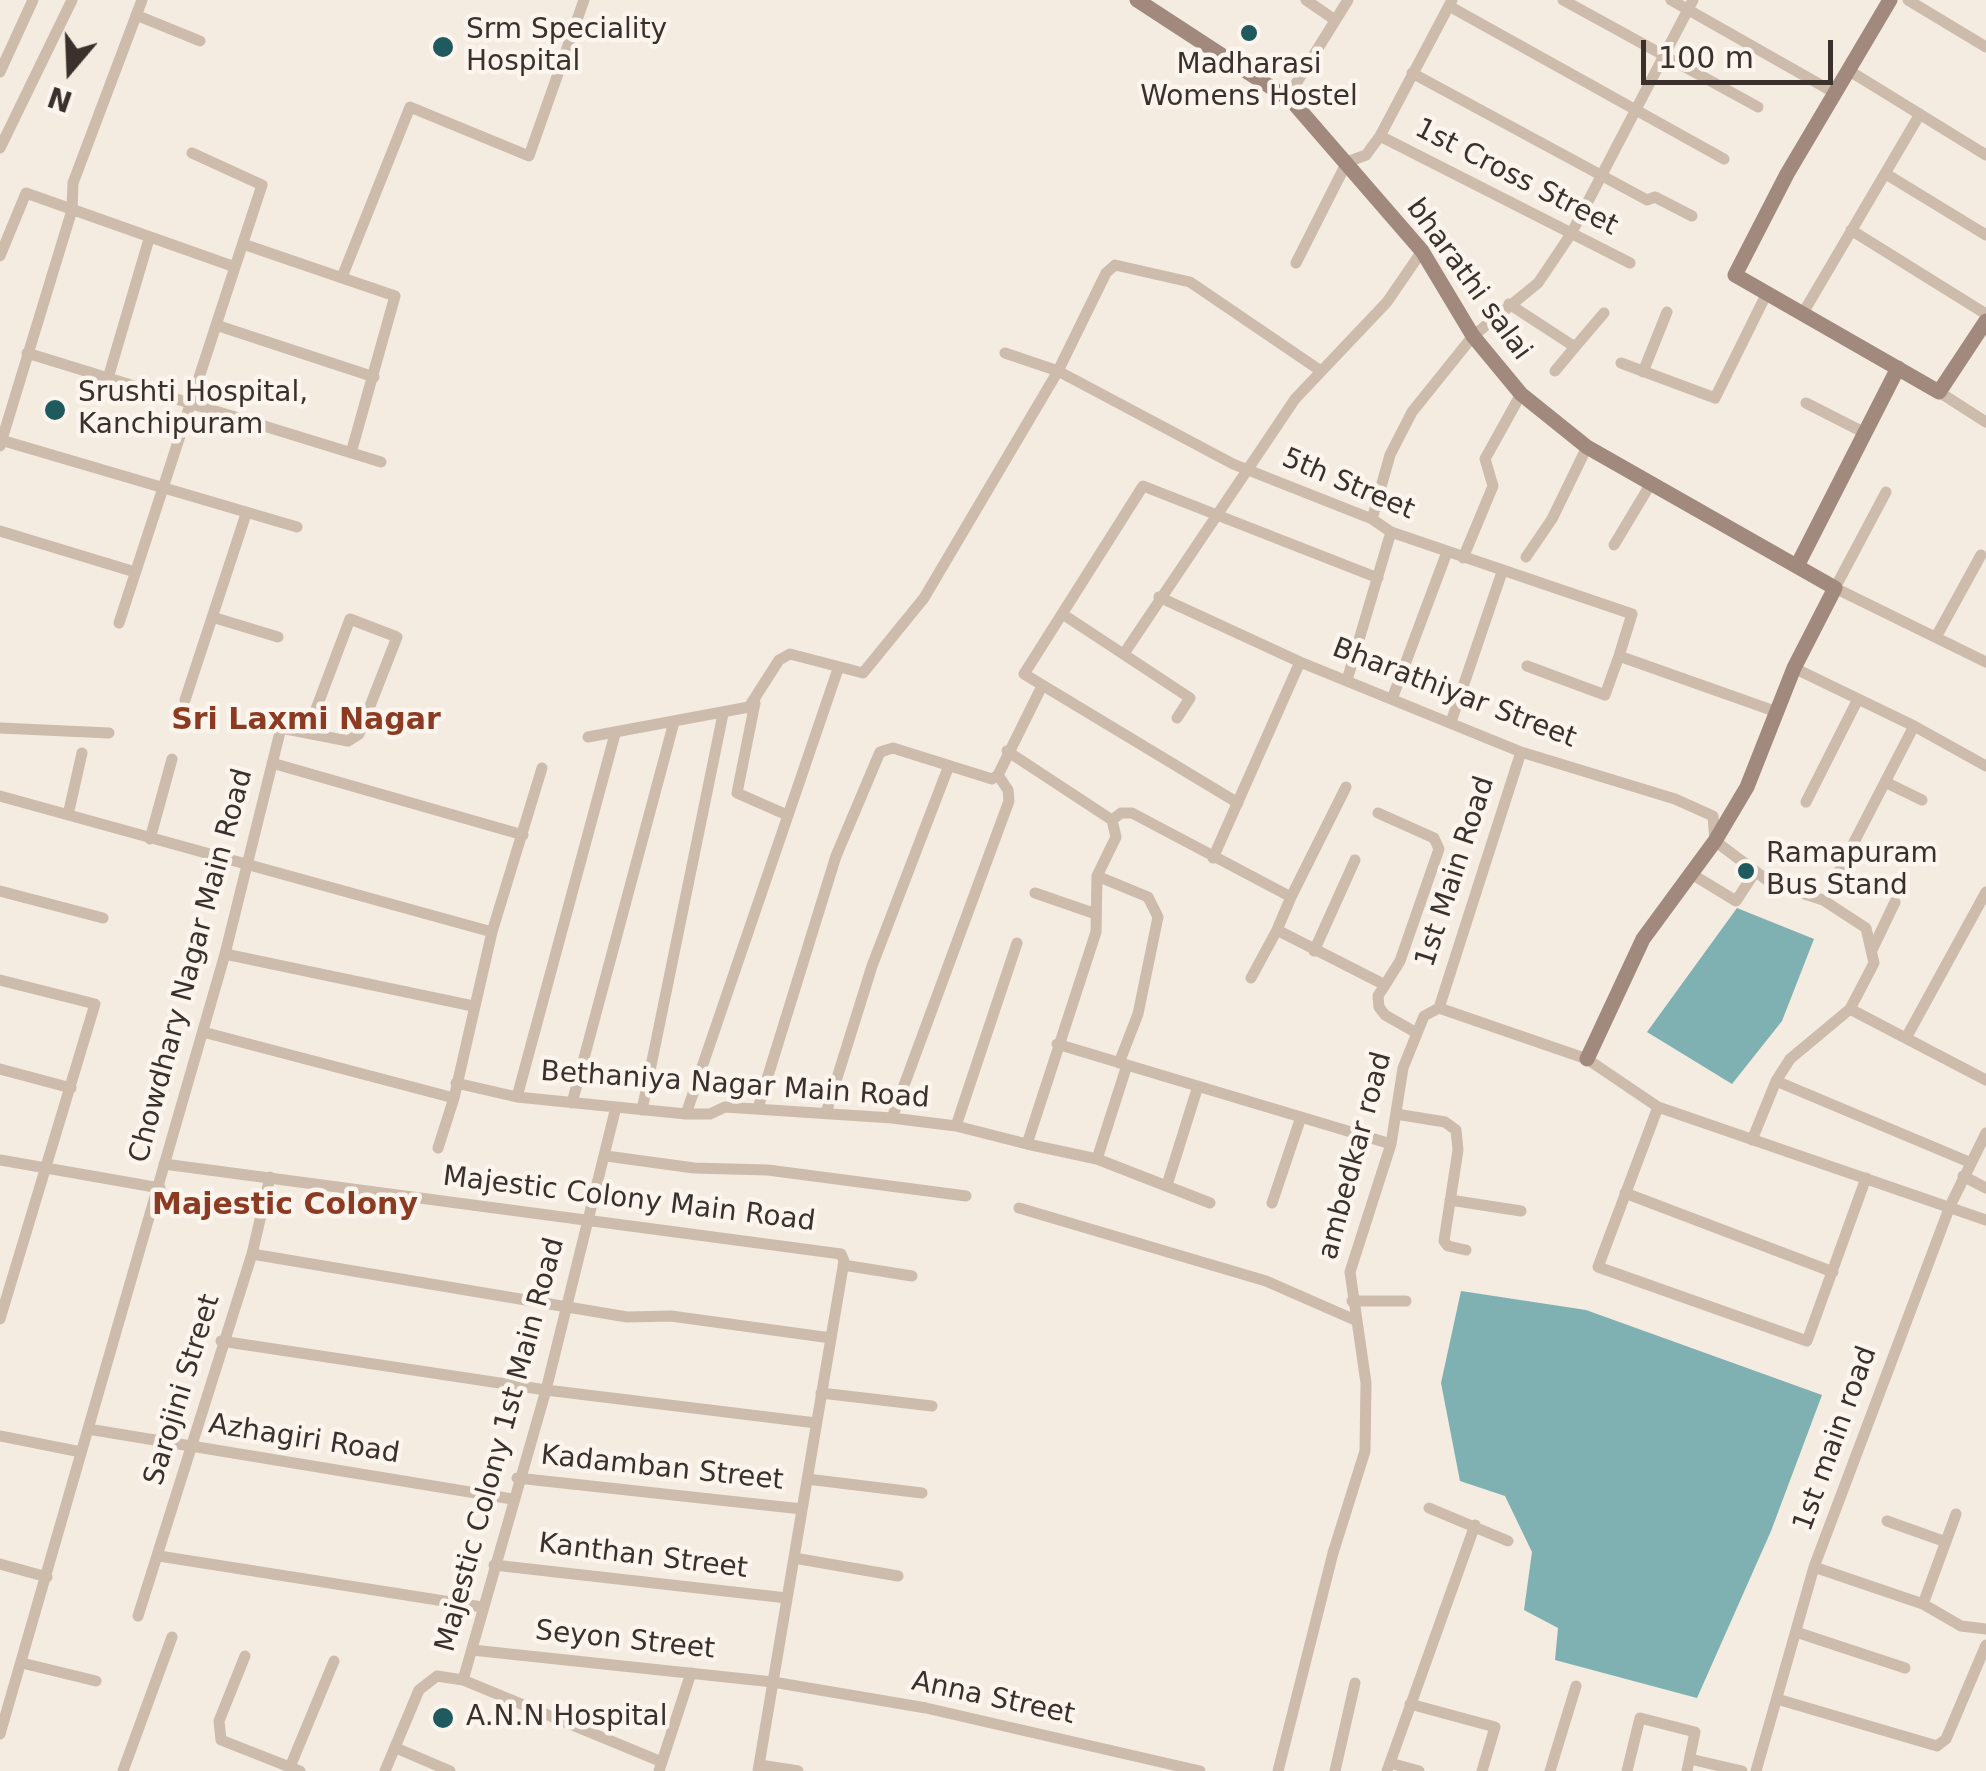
<!DOCTYPE html>
<html>
<head>
<meta charset="utf-8">
<style>
  body { margin:0 }
  #map { position:relative; width:1986px; height:1771px; overflow:hidden; background:#f4ebe1; font-family:"DejaVu Sans",sans-serif }
  canvas { display:block }
  .north { position:absolute; left:20px; top:20px; width:100px; height:100px; -webkit-text-stroke:8px #fbf5ee; paint-order:stroke; rotate:199deg; font-size:28px; font-weight:700; line-height:40px; text-align:center; color:#3b302b }
  .north::after { content:''; display:block; margin:auto; width:35px; height:45px; background:#3b302b; clip-path:polygon(50% 0,100% 100%,50% 72%,0 100%) }
  .scale { position:absolute; left:1641px; top:40px; width:192px; height:45px; box-sizing:border-box; border:5px solid #3b302b; border-top:0; padding-left:12px; font-size:30px; line-height:35px; white-space:nowrap; color:#3b302b; -webkit-text-stroke:8px #fbf5ee; paint-order:stroke }
</style>
</head>
<body>
<div id="map">
<canvas width="1986" height="1771"></canvas>
<div class="north">N</div>
<div class="scale">100 m</div>
</div>
<script>
const g = document.querySelector('canvas').getContext('2d');
g.lineJoin = 'round';
function fillPath(path, color) {
  g.fillStyle = color;
  g.fill(path, 'evenodd');
}
function toPath(rows) {
  const path = new Path2D();
  for (const r of rows) {
    path.moveTo(r[0], r[1]);
    for (let i = 2; i < r.length; i += 2) path.lineTo(r[i], r[i + 1]);
  }
  return path;
}
function stroke(path, color, width, dash) {
  g.strokeStyle = color;
  g.lineWidth = width;
  g.lineCap = dash ? 'butt' : 'round';
  g.setLineDash(dash || []);
  g.stroke(path);
}
function drawText(font, color, halo, rows, align = 'center') {
  g.font = font + ' "DejaVu Sans",sans-serif';
  g.lineWidth = 9;
  g.setLineDash([]);
  g.textBaseline = 'middle';
  g.strokeStyle = halo;
  g.fillStyle = color;
  for (const [text, x, y, turn = 0] of rows) {
    g.save();
    g.translate(x, y);
    g.rotate((+turn || 0) * Math.PI / 180);
    g.textAlign = isNaN(turn) ? turn : align;
    if (halo) g.strokeText(text, 0, 0);
    g.fillText(text, 0, 0);
    g.restore();
  }
}
fillPath(toPath([
  [1737,908,1814,939,1782,1021,1732,1084,1647,1032],
  [1461,1291,1586,1310,1822,1395,1771,1531,1697,1698,1555,1660,1558,1628,1524,1610,1532,1552,1505,1496,1460,1481,1441,1383]
]), '#7fb0b2');
stroke(toPath([
  [1306,0,1335,20],
  [1563,0,1758,107],
  [1671,0,1835,93],
  [1908,0,1986,47],
  [1449,6,1724,159],
  [136,15,200,41],
  [1848,70,1986,155],
  [0,72,33,0],
  [1412,73,1647,200,1655,197,1692,216],
  [1287,98,1348,0],
  [1380,136,1630,263],
  [0,148,72,0],
  [192,153,262,185,235,267],
  [1886,174,1986,235],
  [1851,230,1986,314],
  [243,244,395,296,351,453],
  [0,256,26,193,235,267,119,623],
  [1296,263,1347,162,1366,155,1380,136,1452,0],
  [342,277,410,107,529,156,584,0],
  [1509,304,1575,347,1555,371],
  [1803,313,1920,114],
  [216,325,374,377],
  [1575,347,1604,313],
  [27,353,381,462],
  [1005,353,1058,371,1106,273,1115,265,1190,282,1318,369],
  [1621,363,1715,398,1766,295],
  [1643,372,1667,312],
  [108,378,149,239],
  [1939,392,1986,422],
  [1806,403,1865,433],
  [1,440,297,527],
  [0,446,72,210,73,183,142,0],
  [1886,492,1835,588,1986,662],
  [1372,519,1390,455,1412,412,1473,336,1538,283,1571,234,1693,0],
  [0,531,135,572],
  [1614,545,1650,485],
  [1526,557,1552,519,1587,447],
  [1463,558,1493,486,1485,459,1521,394],
  [1159,597,1300,662,1521,752,1675,799,1713,816,1715,841,1771,883,1823,900,1866,928,1874,963,1850,1009],
  [1064,615,1190,698,1177,718],
  [212,617,278,637],
  [1936,637,1981,555],
  [1125,652,1295,399,1387,302,1422,251],
  [1527,666,1605,695,1619,656,1777,712],
  [1794,668,1914,726,1836,877],
  [1347,680,1391,532],
  [1392,699,1447,552],
  [185,700,246,514],
  [755,703,737,793,787,815],
  [1451,722,1502,572],
  [1914,726,1986,766],
  [0,728,109,733],
  [588,737,749,707,779,660,790,654,863,673,924,598,1058,371,1233,464,1372,519,1391,532,1632,614,1619,656],
  [272,763,523,835],
  [1885,782,1922,800],
  [0,796,492,932],
  [1806,802,1858,699],
  [1238,803,1024,674,1143,486,1378,578],
  [1378,813,1434,838,1439,849,1400,961,1385,985],
  [68,815,82,753],
  [1112,820,1121,813,1132,813,1291,897,1277,930,1385,985,1378,996,1379,1007,1385,1015,1415,1032],
  [150,839,172,759],
  [1213,858,1300,662],
  [1690,873,1736,901,1755,872],
  [1097,876,1148,897,1158,917,1138,1014,1119,1063],
  [0,891,103,918],
  [1035,893,1093,913],
  [1291,897,1346,787],
  [1872,950,1895,902],
  [1314,951,1355,860],
  [225,954,473,1006],
  [1251,978,1277,930],
  [0,980,95,1004,0,1319],
  [1439,1008,1521,752],
  [203,1032,454,1098,492,932,542,768],
  [1906,1038,1986,892],
  [1057,1044,1391,1144],
  [0,1069,71,1088],
  [1776,1081,1969,1162],
  [456,1083,517,1097,686,1114,710,1114,725,1107,892,1118,956,1126,1027,1144,1096,932,1097,876,1116,837,1112,820,1007,751],
  [517,1097,615,734],
  [572,1103,674,722],
  [1658,1107,1598,1267,1807,1341,1866,1178],
  [758,1108,836,856,880,752,893,748,992,779,998,775,1042,686],
  [642,1110,723,714],
  [826,1113,872,966,948,768],
  [686,1114,838,669],
  [1396,1114,1445,1122,1456,1130,1458,1150,1444,1241,1448,1246,1466,1250],
  [892,1118,1009,801,1008,790,998,775],
  [956,1126,1017,943],
  [1752,1140,1776,1081,1790,1059,1850,1009,1986,1080],
  [1027,1144,1097,1159,1210,1203],
  [438,1148,454,1098],
  [606,1156,694,1168,768,1170,966,1196],
  [1097,1159,1127,1065],
  [0,1160,160,1188],
  [164,1164,841,1254,844,1261,758,1771],
  [1963,1176,1986,1188],
  [1167,1185,1198,1086],
  [1625,1193,1833,1272],
  [1450,1200,1521,1211],
  [1272,1203,1301,1117],
  [1019,1208,1266,1281,1355,1320],
  [252,1254,627,1317,671,1316,831,1338],
  [843,1265,912,1276],
  [1352,1301,1406,1301],
  [221,1341,546,1390,816,1423],
  [821,1393,932,1406],
  [88,1429,512,1499],
  [0,1436,81,1452],
  [517,1478,802,1509],
  [807,1479,922,1493],
  [1429,1508,1508,1541],
  [1887,1521,1946,1542],
  [159,1556,482,1607],
  [794,1558,898,1576],
  [0,1564,47,1577],
  [494,1565,787,1598],
  [1814,1567,1923,1604,1961,1626,1986,1629],
  [1923,1604,1956,1514],
  [138,1616,252,1254,270,1177],
  [1796,1632,1905,1668],
  [472,1650,773,1682,926,1708,1200,1771],
  [245,1656,219,1721,221,1740,300,1771],
  [22,1663,96,1681],
  [463,1680,546,1390,616,1107],
  [1777,1699,1937,1746,1946,1739,1986,1645],
  [1410,1704,1495,1727,1482,1771],
  [0,1734,225,954,281,728,348,741,359,734,397,637,350,619,307,733],
  [396,1748,450,1771],
  [1690,1759,1742,1771],
  [1390,1763,1419,1771],
  [760,1765,798,1771],
  [290,1767,334,1661],
  [123,1771,172,1637],
  [385,1771,419,1690,437,1676,463,1680,662,1762],
  [659,1771,691,1673],
  [1278,1771,1333,1553,1365,1451,1366,1383,1350,1272,1391,1144,1403,1068,1424,1016,1439,1008,1587,1059,1658,1107,1986,1220],
  [1335,1771,1355,1683],
  [1387,1771,1475,1525],
  [1550,1771,1576,1686],
  [1627,1771,1640,1718,1695,1732,1687,1771],
  [1756,1771,1814,1567,1950,1206,1986,1133]
]), '#cdbbac', 11);
stroke(toPath([
  [1137,0,1292,101,1422,251,1473,336,1521,394,1587,447,1835,588,1794,668,1747,787,1715,841,1643,939,1587,1059],
  [1890,0,1787,174,1735,275,1939,392,1986,321],
  [1797,566,1898,368]
]), '#a18a7d', 15);
for (const [x, y, r, color] of [
  [1249,33,10,"#1f5a5e"],
  [443,47,12,"#1f5a5e"],
  [55,410,12,"#1f5a5e"],
  [1746,871,10,"#1f5a5e"],
  [443,1718,12,"#1f5a5e"]
]) {
  const dot = new Path2D();
  dot.arc(x, y, r, 0, 2 * Math.PI);
  g.fillStyle = color;
  g.fill(dot);
  stroke(dot, '#fbf5ee', 4);
}
drawText('28px', '#3b302b', '#fbf5ee', [
  ["Srm Speciality",466,31],
  ["Hospital",466,63],
  ["Madharasi",1249,66,"center"],
  ["Womens Hostel",1249,98,"center"],
  ["Srushti Hospital,",78,394],
  ["Kanchipuram",78,426],
  ["Ramapuram",1766,855],
  ["Bus Stand",1766,887],
  ["A.N.N Hospital",466,1718]
], 'left');
drawText('28px', '#3b302b', '#fbf5ee', [
  ["1st Cross Street",1516,178,27],
  ["bharathi salai",1468,280,54],
  ["5th Street",1348,485,23],
  ["Bharathiyar Street",1454,694,21],
  ["1st Main Road",1456,872,-72],
  ["Chowdhary Nagar Main Road",192,966,-75],
  ["Bethaniya Nagar Main Road",735,1086,4],
  ["ambedkar road",1356,1156,-75],
  ["Majestic Colony Main Road",629,1200,7],
  ["Sarojini Street",183,1390,-73],
  ["1st main road",1836,1439,-70],
  ["Azhagiri Road",304,1440,9],
  ["Majestic Colony 1st Main Road",501,1445,-75],
  ["Kadamban Street",662,1469,6],
  ["Kanthan Street",643,1557,7],
  ["Seyon Street",625,1641,6],
  ["Anna Street",993,1699,12]
]);
drawText('bold 30px', '#8c3b22', '#fbf5ee', [
  ["Sri Laxmi Nagar",306,721],
  ["Majestic Colony",285,1206]
]);
</script>
</body>
</html>
